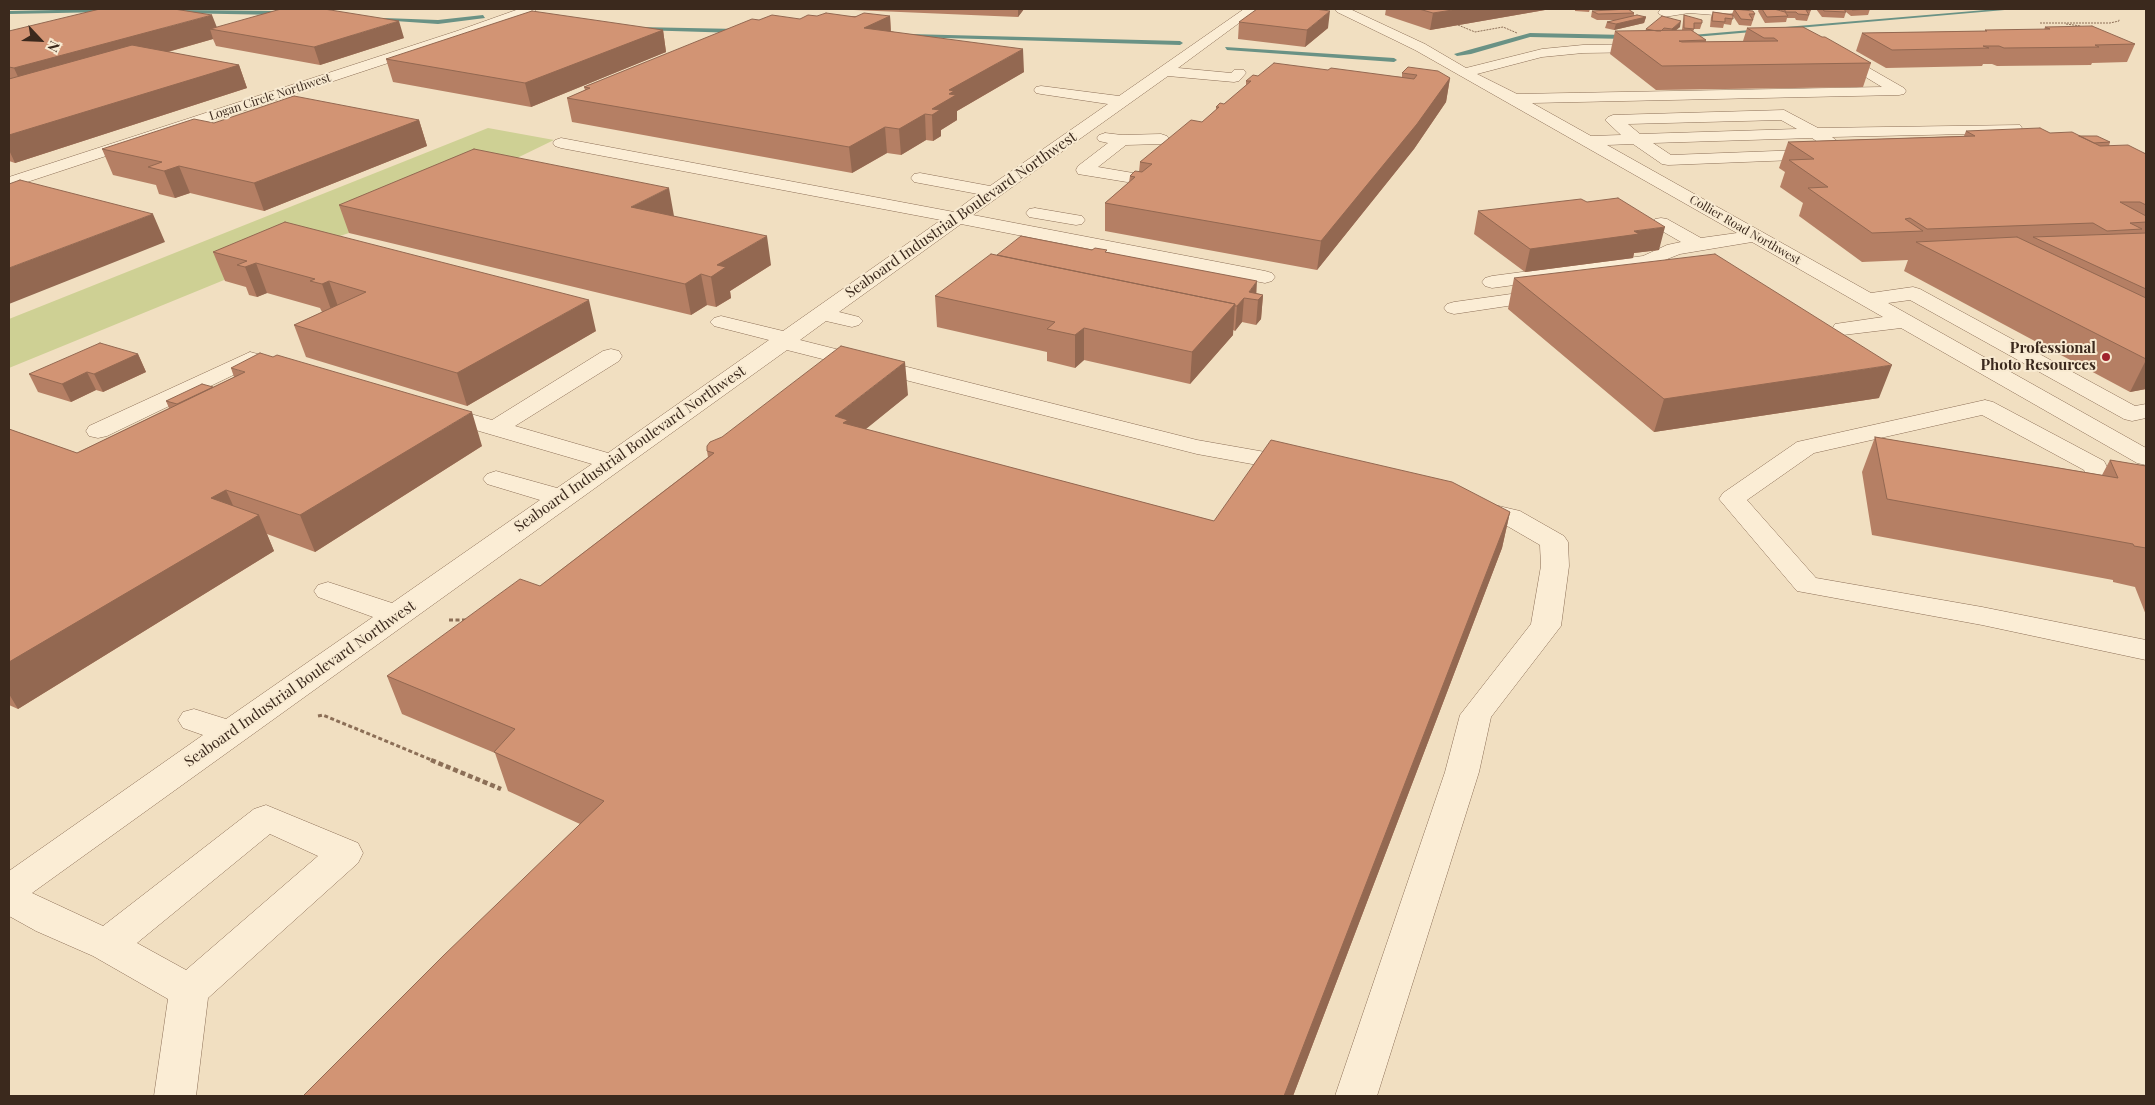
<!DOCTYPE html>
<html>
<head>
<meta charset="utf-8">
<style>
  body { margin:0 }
  #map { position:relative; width:2155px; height:1105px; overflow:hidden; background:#f1dfc1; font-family:"Playfair Display",serif }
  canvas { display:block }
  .frame { position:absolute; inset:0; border:10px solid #3b291d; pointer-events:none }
  .north { position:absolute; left:15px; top:15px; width:50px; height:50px; -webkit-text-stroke:4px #f8ead1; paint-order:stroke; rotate:115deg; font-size:14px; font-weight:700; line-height:20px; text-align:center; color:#3b291d }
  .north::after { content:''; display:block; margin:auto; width:18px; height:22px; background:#3b291d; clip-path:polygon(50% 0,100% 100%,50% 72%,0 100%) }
</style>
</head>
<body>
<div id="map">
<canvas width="2155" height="1105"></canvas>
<div class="frame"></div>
<div class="north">N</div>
</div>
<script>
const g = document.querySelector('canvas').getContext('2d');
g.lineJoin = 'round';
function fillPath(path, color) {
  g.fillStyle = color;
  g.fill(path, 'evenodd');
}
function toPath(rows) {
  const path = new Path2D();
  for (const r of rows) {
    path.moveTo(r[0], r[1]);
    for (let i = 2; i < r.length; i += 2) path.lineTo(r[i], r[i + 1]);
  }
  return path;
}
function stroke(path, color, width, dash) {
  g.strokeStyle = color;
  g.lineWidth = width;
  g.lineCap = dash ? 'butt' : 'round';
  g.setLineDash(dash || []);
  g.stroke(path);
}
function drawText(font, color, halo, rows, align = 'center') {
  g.font = font + ' "Playfair Display",serif';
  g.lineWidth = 4;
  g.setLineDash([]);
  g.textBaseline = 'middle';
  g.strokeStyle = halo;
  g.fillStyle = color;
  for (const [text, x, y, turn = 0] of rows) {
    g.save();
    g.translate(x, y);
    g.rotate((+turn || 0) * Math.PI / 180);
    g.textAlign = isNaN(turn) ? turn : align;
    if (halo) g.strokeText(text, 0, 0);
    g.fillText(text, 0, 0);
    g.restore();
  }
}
fillPath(toPath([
  [488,128,554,140,482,175,349,233,295,251,9,368,9,319]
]), '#ced094');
fillPath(toPath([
  [104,9,106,12,9,14,9,11,104,9],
  [1997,9,2016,9,1683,38,1680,36,1997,9],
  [172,10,280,11,283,13,280,15,174,13,172,10],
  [483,15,485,18,438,24,381,20,384,18,438,20,483,15],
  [637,27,738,29,741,31,738,33,639,30,637,27],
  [1530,33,1627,35,1630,37,1627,39,1530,37,1471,54,1457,56,1454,54,1530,33],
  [909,34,1180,41,1183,43,1180,45,911,37,909,34],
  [1225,47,1394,58,1397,60,1394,62,1227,50,1225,47]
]), '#6a9285');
const minor = toPath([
  [519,9,536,9,534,12,467,37,9,188,9,177,457,31,519,9],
  [1244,9,1258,9,1178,68,1231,73,1234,70,1244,70,1246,73,1239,81,1234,82,1168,76,973,215,1265,271,1272,273,1275,277,1272,281,1265,283,961,224,839,312,859,317,863,321,859,325,852,327,826,321,800,340,1197,440,1305,459,1309,464,1305,469,1296,472,1197,454,787,350,32,893,103,926,254,809,266,805,358,843,363,853,358,863,208,998,196,1096,154,1096,168,999,93,956,36,931,9,916,9,871,203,735,183,728,178,720,183,712,194,709,226,719,373,617,318,597,314,591,318,585,328,582,392,603,540,500,487,484,483,479,487,474,496,471,557,488,592,464,431,417,427,412,431,407,439,405,492,420,603,351,611,349,619,351,622,356,619,361,515,426,608,453,769,340,714,326,710,322,714,318,721,316,783,331,941,220,561,148,555,146,553,143,555,140,561,138,954,212,978,194,914,182,911,178,914,174,920,173,990,186,1108,104,1041,94,1036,93,1034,90,1036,87,1041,86,1119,96,1244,9],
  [270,834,318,856,186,970,137,943,270,834],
  [1335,9,1350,9,1425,44,1466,68,1542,49,1583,45,1648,44,1655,48,1648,52,1583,53,1542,57,1477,74,1517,94,1882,87,1831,56,1829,53,1831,50,1836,49,1904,88,1906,91,1904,94,1899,95,1532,103,1591,136,1621,135,1605,120,1608,117,1613,115,1784,110,1818,128,2020,125,2022,128,2020,131,2014,133,1832,137,1853,153,1851,156,1845,158,1668,165,1662,164,1633,144,1607,145,1871,293,1913,287,1920,289,2135,406,2146,404,2146,418,2132,421,2124,419,1910,300,1888,303,2146,448,2146,465,2137,463,1901,328,1843,335,1835,334,1832,329,1835,324,1883,317,1752,242,1680,254,1647,267,1492,288,1485,286,1482,282,1485,278,1492,276,1643,256,1667,245,1681,242,1655,227,1652,223,1655,219,1661,218,1667,219,1701,238,1737,233,1415,50,1337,12,1335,9],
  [1781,120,1797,129,1640,134,1628,124,1781,120],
  [1812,138,1828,149,1671,155,1653,143,1812,138],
  [1668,9,1743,9,1737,13,1715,15,1689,13,1664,17,1658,13,1660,10,1668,9],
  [1105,133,1122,135,1161,134,1167,136,1169,139,1167,142,1161,144,1126,145,1098,167,1133,173,1136,177,1133,181,1127,182,1078,174,1076,170,1078,166,1108,143,1099,141,1097,138,1099,135,1105,133],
  [1035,208,1076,215,1082,216,1085,220,1082,224,1076,225,1029,217,1026,213,1029,209,1035,208],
  [1547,289,1554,291,1557,295,1554,299,1454,314,1447,312,1444,308,1447,304,1454,302,1547,289],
  [250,352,273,358,276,363,273,368,265,370,252,366,107,436,98,438,89,436,86,431,89,426,250,352],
  [1985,400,1993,402,2104,461,2120,493,2116,498,2107,501,2098,498,2084,470,1982,415,1814,453,1747,500,1816,578,1982,607,2146,640,2146,660,1982,625,1797,591,1719,499,1723,493,1797,442,1985,400],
  [1473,500,1520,511,1564,536,1568,542,1569,566,1561,626,1491,717,1479,772,1377,1096,1335,1096,1445,772,1460,715,1531,624,1541,566,1540,545,1502,523,1464,514,1460,508,1464,502,1473,500]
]);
stroke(minor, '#8c6f57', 1);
stroke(toPath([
  [2040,23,2110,23,2119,21,2119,19],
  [2066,24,2081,26],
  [1458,25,1475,32,1503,27,1517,33]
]), '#8c6f57', 1, [2, 1]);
stroke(toPath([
  [449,620,466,620],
  [318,716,323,715,434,761]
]), '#8c6f57', 3, [4, 2.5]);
stroke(toPath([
  [431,760,501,789]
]), '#8c6f57', 4.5, [5, 3]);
fillPath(minor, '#fbedd5');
fillPath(toPath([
  [830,9,1024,9,1018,17],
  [1386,9,1545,9,1545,10,1430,30,1385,15],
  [1575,9,1590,9,1589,12,1575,11],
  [1598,9,1631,9,1630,11,1634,13,1634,16,1646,17,1644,23,1614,30,1605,28,1607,22,1615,20,1597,20,1591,17,1592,11,1609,10],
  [1734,9,1755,14,1751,26,1739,25,1733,16,1731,25,1724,24,1723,28,1710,27,1711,17,1713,12,1732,14],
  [1759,9,1774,9,1781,11,1780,9,1811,9,1811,10,1807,21,1796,20,1795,18,1787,18,1786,22,1765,23,1758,11],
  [1816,9,1873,9,1870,9,1868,15,1851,16,1846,12,1844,18,1822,17],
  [1684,15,1702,23,1700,29,1694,29,1693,32,1706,40,1706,42,1743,41,1747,28,1822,37,1871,63,1863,87,1656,90,1610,54,1615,31,1645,31,1646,29,1680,27,1676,30,1682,30,1683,21],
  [817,16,890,16,891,31,1024,72,957,111,957,120,941,130,941,136,933,141,926,140,901,155,887,153,852,173,572,122,567,98,585,90,584,87,759,20,800,19],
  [1239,22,1328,28,1305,47,1238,39],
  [216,27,404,38,320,65,216,46,213,39,168,52,239,65,247,88,15,163,9,161,9,31],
  [2045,27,2135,44,2127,62,2092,63,2091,65,1997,66,1992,64,1983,64,1982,66,1886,68,1856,51,1862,33,1985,31,1985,30,2044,30],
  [663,30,666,52,531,107,393,82,386,59],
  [1328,70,1402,77,1402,73,1450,78,1446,102,1414,149,1317,270,1105,231,1105,203,1129,182,1130,176,1139,172,1140,162,1202,122,1216,110,1216,107,1224,104,1246,86,1246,81,1258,76],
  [419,120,427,146,264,211,190,193,175,198,159,194,156,185,113,175,102,149,214,123],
  [1966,131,2050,133,2079,136,2110,142,2109,146,2146,154,2146,389,2130,392,1904,271,1908,260,1862,262,1799,216,1803,203,1780,187,1785,172,1779,168,1788,142,1964,136],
  [339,205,674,216,673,216,771,265,730,291,731,298,716,307,707,305,691,315,349,233],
  [1478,211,1659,250,1634,253,1633,258,1525,272,1474,234],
  [213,252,596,331,467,406,306,357,294,325,322,312,320,308,267,293,257,297,249,295,246,287,225,281],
  [1107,252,1263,295,1261,319,1256,325,1242,322,1235,331,1233,330,1233,335,1190,384,1084,360,1075,368,1047,361,1047,352,937,327,935,296,997,255],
  [1514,278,1879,398,1654,432,1508,309],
  [138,354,146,372,103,392,96,390,71,402,38,392,29,374],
  [231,368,482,446,315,552,267,534,274,551,18,709,9,705,9,429,77,453,169,408,166,401,213,387,234,377],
  [908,395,865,429,1214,521,1510,512,1502,548,1293,1096,303,1096,580,824,508,791,495,753,402,714,387,676,540,586,708,457,707,451],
  [1875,437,2102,475,2110,460,2146,466,2146,615,2135,587,2113,582,2113,580,1872,535,1862,472]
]), '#b57f64');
fillPath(toPath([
  [1018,9,1024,9,1018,17],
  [1459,9,1545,9,1545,10,1430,30,1433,13],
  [1330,11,1328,28,1305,47,1307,30],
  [212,15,218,30,210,29,213,39,25,92,14,68],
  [890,16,891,38,864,28],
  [1646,17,1644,23,1614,30,1616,24],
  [399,21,404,38,320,65,314,47],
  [1681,21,1680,27,1670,35,1672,29],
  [663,30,666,52,531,107,525,83],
  [1023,49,1024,72,957,111,957,120,941,130,941,136,933,141,932,115,932,109,949,90],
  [239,65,247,88,15,163,9,150,9,135],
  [1450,78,1446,102,1414,149,1317,270,1321,241],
  [925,114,926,140,901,155,899,129],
  [419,120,427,146,264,211,254,183],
  [885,127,887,153,852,173,849,147],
  [179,166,190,193,175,198,164,171],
  [669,188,674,216,637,236,631,207],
  [153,214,165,242,9,304,9,268],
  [1665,227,1659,250,1634,253,1633,258,1525,272,1530,249,1634,231],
  [767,236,771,265,730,291,731,298,716,307,711,277,717,265],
  [256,263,267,293,257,297,245,267],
  [701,274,707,305,691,315,685,284],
  [329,281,340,312,333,315,322,284],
  [1257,281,1256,300,1249,292],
  [1263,295,1261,319,1256,325,1258,300],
  [1244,298,1242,322,1235,331,1237,306],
  [589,300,596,331,467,406,457,373],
  [1235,304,1233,335,1190,384,1192,352],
  [1084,328,1084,360,1075,368,1075,335],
  [138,354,146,372,103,392,94,374],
  [2146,360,2146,389,2130,392],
  [905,362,908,395,850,442,835,416],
  [1892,365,1879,398,1654,432,1664,399],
  [87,372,96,390,71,402,62,384],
  [472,412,482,446,315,552,300,515],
  [226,490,242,525,259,515,274,551,18,709,9,694,9,662,211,498],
  [1510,512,1502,548,1293,1096,1284,1096]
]), '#936851');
const building = toPath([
  [100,9,174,9,212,15,14,68,9,67,9,31,100,9],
  [281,9,324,9,399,21,314,47,210,29,281,9],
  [1257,9,1315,9,1330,11,1307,30,1239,22,1257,9],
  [1419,9,1459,9,1433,13,1419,9],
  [1628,9,1634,13,1598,14,1592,11,1628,9],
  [1734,9,1753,11,1755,14,1749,14,1753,20,1741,19,1734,9],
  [1762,9,1774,9,1785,12,1788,16,1767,17,1762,9],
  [1784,9,1811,9,1811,10,1806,10,1809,15,1798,14,1796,12,1786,12,1784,9],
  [1823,9,1844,9,1846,12,1824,11,1823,9],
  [1851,9,1870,9,1852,10,1851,9],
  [532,11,663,30,525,83,386,59,532,11],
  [1713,12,1733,15,1733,19,1725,18,1725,22,1712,21,1713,12],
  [826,13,855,17,864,13,890,16,864,28,1023,49,949,90,954,91,949,94,956,95,932,109,940,110,932,115,925,114,899,129,885,127,849,147,567,98,590,88,584,87,752,19,759,20,772,15,800,19,808,15,817,16,826,13],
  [1637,15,1646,17,1616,24,1607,22,1637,15],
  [1684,15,1702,20,1702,23,1694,23,1694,29,1684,28,1684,15],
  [1662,16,1681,21,1672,29,1664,28,1661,31,1657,31,1646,29,1662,16],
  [2092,26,2135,44,2095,45,2099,47,2004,48,1999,46,1983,46,1989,48,1892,50,1862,33,1987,31,1985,30,2050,29,2045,27,2092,26],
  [1803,27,1822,37,1825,37,1871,63,1662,66,1615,31,1691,30,1706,40,1679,41,1682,42,1778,41,1774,38,1764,38,1747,28,1803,27],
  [132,45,239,65,9,135,9,79,132,45],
  [1274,63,1328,70,1331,68,1414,79,1417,75,1402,73,1408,67,1438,71,1450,78,1417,124,1321,241,1105,203,1135,177,1130,176,1135,171,1142,172,1152,164,1140,162,1191,120,1202,122,1219,107,1216,107,1220,103,1224,104,1251,81,1246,81,1253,75,1258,76,1274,63],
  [294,96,419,120,254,183,179,166,164,171,148,167,162,162,102,149,194,119,214,123,294,96],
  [2040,128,2050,133,2072,132,2100,146,2128,145,2146,154,2146,205,2140,202,2120,202,2146,216,2146,222,2130,223,2142,229,2107,231,2093,223,1927,229,1910,218,1905,219,1923,231,1872,233,1808,188,1828,187,1789,160,1814,159,1788,142,1975,136,1966,131,2040,128],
  [2079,136,2097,136,2110,142,2094,143,2079,136],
  [474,149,669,188,631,207,767,236,717,265,726,267,711,277,701,274,685,284,339,205,474,149],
  [20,180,153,214,9,268,9,184,20,180],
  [1618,198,1665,227,1634,231,1639,234,1530,249,1478,211,1581,199,1587,202,1618,198],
  [285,222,589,300,457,373,294,325,366,292,329,281,322,284,310,281,315,279,256,263,245,267,237,265,247,261,213,252,285,222],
  [2146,233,2146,289,2033,237,2146,233],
  [1021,236,1092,250,1095,248,1107,250,1105,252,1257,281,1249,292,1263,295,1258,300,1244,298,1237,306,1235,306,1235,304,997,255,1021,236],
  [2017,237,2146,298,2146,359,1916,242,2017,237],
  [991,254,1235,304,1192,352,1084,328,1075,335,1047,329,1055,322,935,296,991,254],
  [1715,254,1892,365,1664,399,1514,278,1715,254],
  [100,343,138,354,94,374,87,372,62,384,29,374,100,343],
  [841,346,905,362,835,416,848,420,843,423,1214,521,1271,440,1452,482,1510,512,1284,1096,303,1096,444,955,604,801,494,752,515,729,387,676,520,579,540,586,714,453,707,451,707,446,710,442,722,437,841,346],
  [260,353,273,357,277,355,472,412,300,515,226,490,211,498,259,515,9,662,9,429,77,453,245,372,231,368,260,353],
  [202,384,213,387,177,404,166,401,202,384],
  [1875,437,2118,478,2110,460,2146,466,2146,548,2134,546,2133,544,1887,499,1875,437]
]);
fillPath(building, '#d29474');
stroke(building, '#936851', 1);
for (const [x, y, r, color] of [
  [2106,357,5,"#a0232d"]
]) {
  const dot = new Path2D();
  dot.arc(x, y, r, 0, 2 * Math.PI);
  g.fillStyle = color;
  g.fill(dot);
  stroke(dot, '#f8ead1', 2);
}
drawText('12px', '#3b291d', '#f8ead1', [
  ["Logan Circle Northwest",270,97,-18],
  ["Collier Road Northwest",1745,230,30]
]);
drawText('15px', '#3b291d', '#f8ead1', [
  ["Seaboard Industrial Boulevard Northwest",961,215,-35],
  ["Seaboard Industrial Boulevard Northwest",630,449,-35],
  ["Seaboard Industrial Boulevard Northwest",300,684,-35]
]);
drawText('bold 15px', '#3b291d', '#f8ead1', [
  ["Professional",2096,348],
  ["Photo Resources",2096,365]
], 'right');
</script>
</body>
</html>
